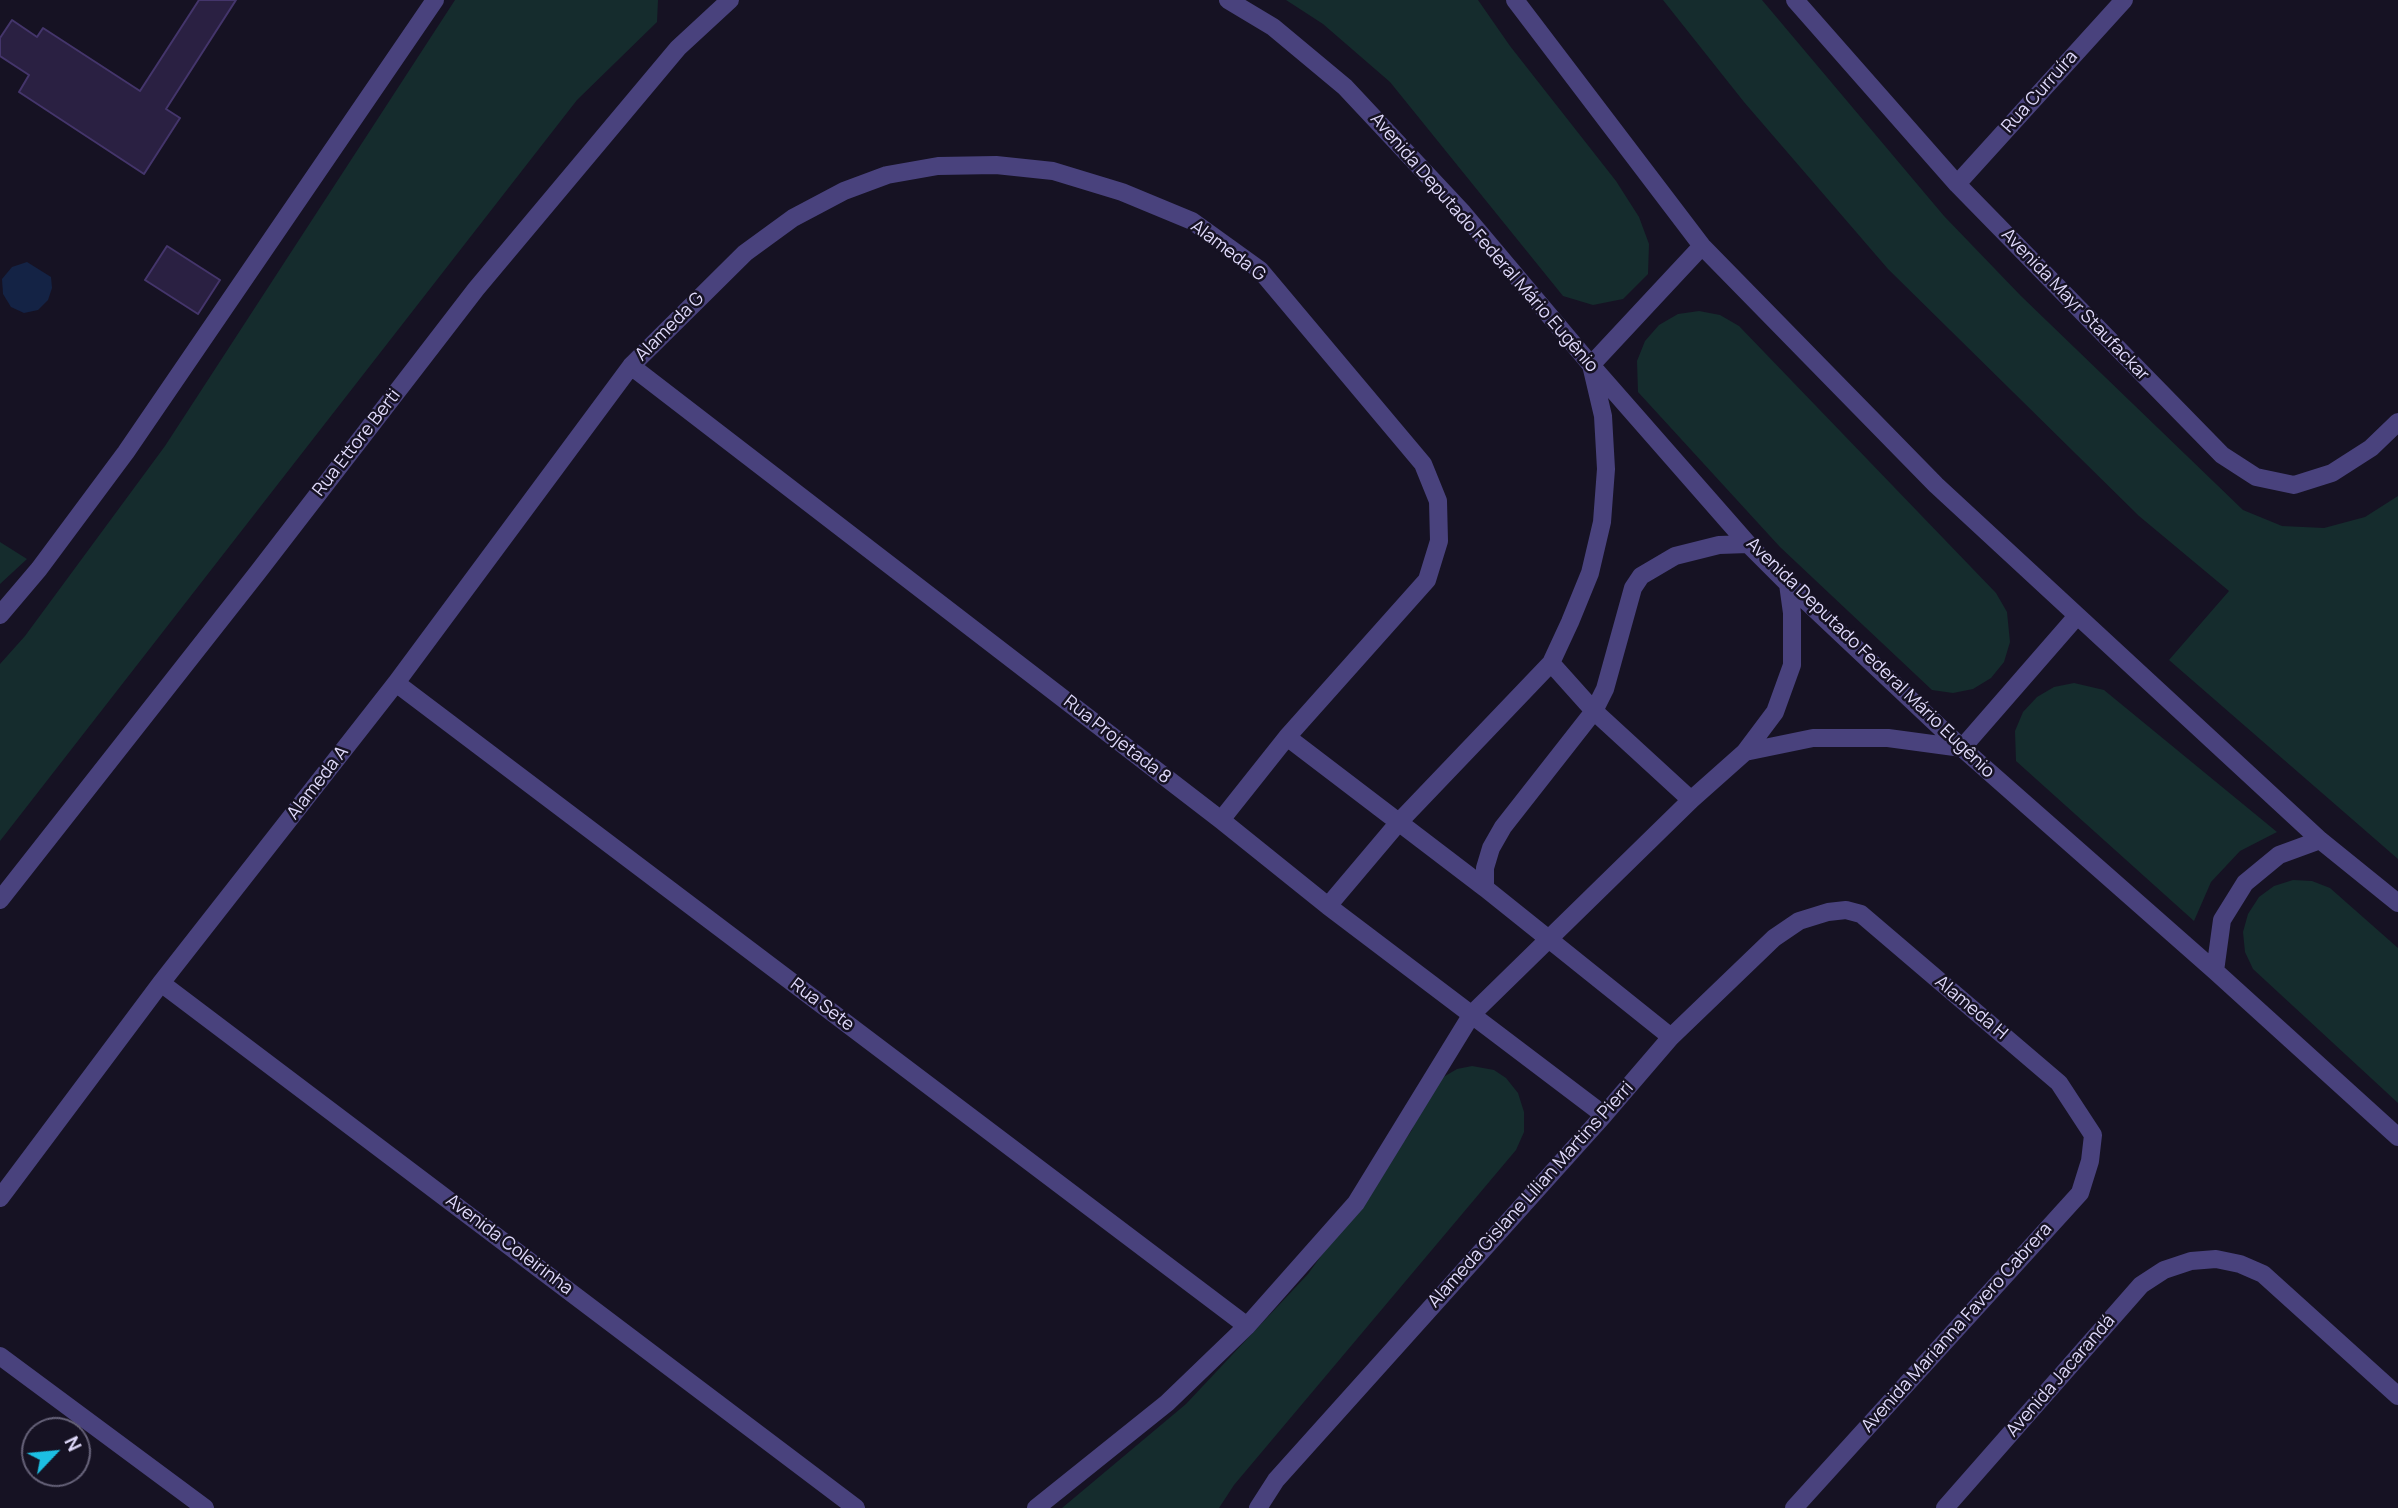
<!DOCTYPE html>
<html>
<head>
<meta charset="utf-8">
<style>
  body { margin:0 }
  #map { position:relative; width:2398px; height:1508px; overflow:hidden; background:#161223; font-family:Manrope,sans-serif }
  canvas { display:block }
  .north { position:absolute; left:21px; top:1417px; width:70px; height:70px; box-sizing:border-box; background:#161223; border:2px solid #666279; border-radius:50%; rotate:64deg; font-size:19px; font-weight:700; line-height:28px; text-align:center; color:#dfd9fa }
  .north::after { content:''; display:block; margin:auto; width:24px; height:32px; background:#1cbfe3; clip-path:polygon(50% 0,100% 100%,50% 72%,0 100%) }
</style>
</head>
<body>
<div id="map">
<canvas width="2398" height="1508"></canvas>
<div class="north">N</div>
</div>
<script>
const g = document.querySelector('canvas').getContext('2d');
g.lineJoin = 'round';
function fillPath(path, color) {
  g.fillStyle = color;
  g.fill(path, 'evenodd');
}
function toPath(rows) {
  const path = new Path2D();
  for (const r of rows) {
    path.moveTo(r[0], r[1]);
    for (let i = 2; i < r.length; i += 2) path.lineTo(r[i], r[i + 1]);
  }
  return path;
}
function stroke(path, color, width, dash) {
  g.strokeStyle = color;
  g.lineWidth = width;
  g.lineCap = dash ? 'butt' : 'round';
  g.setLineDash(dash || []);
  g.stroke(path);
}
function drawText(font, color, halo, rows, align = 'center') {
  g.font = font + ' Manrope,sans-serif';
  g.lineWidth = 5;
  g.setLineDash([]);
  g.textBaseline = 'middle';
  g.strokeStyle = halo;
  g.fillStyle = color;
  for (const [text, x, y, turn = 0] of rows) {
    g.save();
    g.translate(x, y);
    g.rotate((+turn || 0) * Math.PI / 180);
    g.textAlign = isNaN(turn) ? turn : align;
    if (halo) g.strokeText(text, 0, 0);
    g.fillText(text, 0, 0);
    g.restore();
  }
}
fillPath(toPath([
  [455,0,658,0,657,22,577,100,0,841,0,664,25,636,165,446],
  [1286,0,1478,0,1510,46,1616,181,1639,217,1649,244,1648,274,1623,299,1593,305,1563,296,1390,82,1323,24],
  [1663,0,1762,0,1944,216,2021,296,2243,510,2282,526,2324,528,2365,517,2398,496,2398,859,2169,660,2229,591,2139,516,1888,269,1744,102],
  [1699,311,1720,315,1739,326,1996,593,2007,612,2010,642,2004,662,1991,678,1973,689,1953,693,1932,690,1780,547,1638,392,1637,361,1645,341,1659,325,1678,314],
  [0,542,27,559,0,584],
  [2074,683,2104,690,2277,832,2240,851,2211,882,2194,921,2016,761,2015,731,2023,712,2037,697,2054,687],
  [2293,880,2312,881,2330,888,2398,948,2398,1103,2253,969,2245,952,2243,932,2248,914,2259,897,2274,886],
  [1472,1066,1494,1070,1506,1078,1518,1093,1524,1112,1524,1132,1516,1150,1234,1485,1219,1508,1062,1508,1186,1404,1308,1274,1412,1130,1419,1107,1440,1079,1457,1069]
]), '#152c2d');
fillPath(toPath([
  [27,262,51,277,52,288,48,300,38,310,24,313,11,307,3,294,2,279,12,267]
]), '#142345');
const building = toPath([
  [199,0,236,0,166,109,180,118,144,174,19,92,29,75,0,56,0,38,12,20,37,37,43,28,140,91,199,0],
  [167,246,220,280,198,314,145,280,167,246]
]);
fillPath(building, '#2a2042');
stroke(building, '#44356b', 2);
stroke(toPath([
  [1228,0,1273,27,1345,87,1463,213,1591,365,1748,544,1788,584,1962,748,2215,971,2398,1137],
  [1515,0,1702,246,1936,485,2320,840,2398,903],
  [1795,0,1957,184,2222,455,2256,477,2294,485,2332,473,2371,448,2398,422],
  [1957,184,2124,0],
  [631,366,1221,820,1328,906,1604,1115],
  [0,615,39,569,126,452,435,0],
  [1551,663,1594,711,1691,800],
  [396,683,1247,1326],
  [1287,737,1485,888,1671,1037],
  [1745,752,1813,738,1888,738,1962,748,2077,616],
  [1485,888,1485,868,1491,848,1503,827,1594,711,1605,689,1633,588,1641,576,1675,556,1719,545,1748,544],
  [0,900,258,572,476,289,678,48,730,0],
  [1328,906,1399,822,1551,663,1570,622,1590,573,1602,522,1606,469,1603,416,1591,365,1702,246],
  [2215,971,2222,920,2245,883,2279,855,2320,840],
  [161,983,856,1508],
  [0,1198,161,983,396,683,631,366,745,253,793,218,844,191,887,175,938,166,996,165,1053,171,1122,192,1192,221,1260,270,1423,464,1438,501,1439,541,1427,580,1287,737,1221,820],
  [0,1356,205,1508],
  [1036,1508,1167,1403,1247,1326,1356,1203,1472,1014,1691,800,1745,752,1775,712,1792,665,1792,613,1788,584],
  [1258,1508,1276,1480,1604,1115,1671,1037,1774,938,1799,921,1828,912,1846,910,1861,914,2059,1083,2093,1135,2090,1161,2080,1193,1794,1508],
  [1945,1508,2141,1285,2164,1270,2191,1261,2216,1259,2240,1264,2263,1274,2398,1396]
]), '#49427d', 18);
drawText('18px', '#dfd9fa', '#161223', [
  ["Rua Curruíra",2040,92,-48],
  ["Avenida Deputado Federal Mário Eugênio",1484,243,49],
  ["Alameda G",1228,251,37],
  ["Avenida Mayr Staufackar",2075,305,46],
  ["Alameda G",670,327,-45],
  ["Rua Ettore Berti",357,443,-52],
  ["Avenida Deputado Federal Mário Eugênio",1870,658,44],
  ["Rua Projetada 8",1117,740,38],
  ["Alameda A",318,783,-52],
  ["Rua Sete",822,1005,37],
  ["Alameda H",1971,1008,40],
  ["Alameda Gislane Lílian Martins Pierri",1531,1195,-48],
  ["Avenida Coleirinha",509,1245,37],
  ["Avenida Marianna Favero Cabrera",1957,1328,-48],
  ["Avenida Jacarandá",2061,1376,-49]
]);
</script>
</body>
</html>
